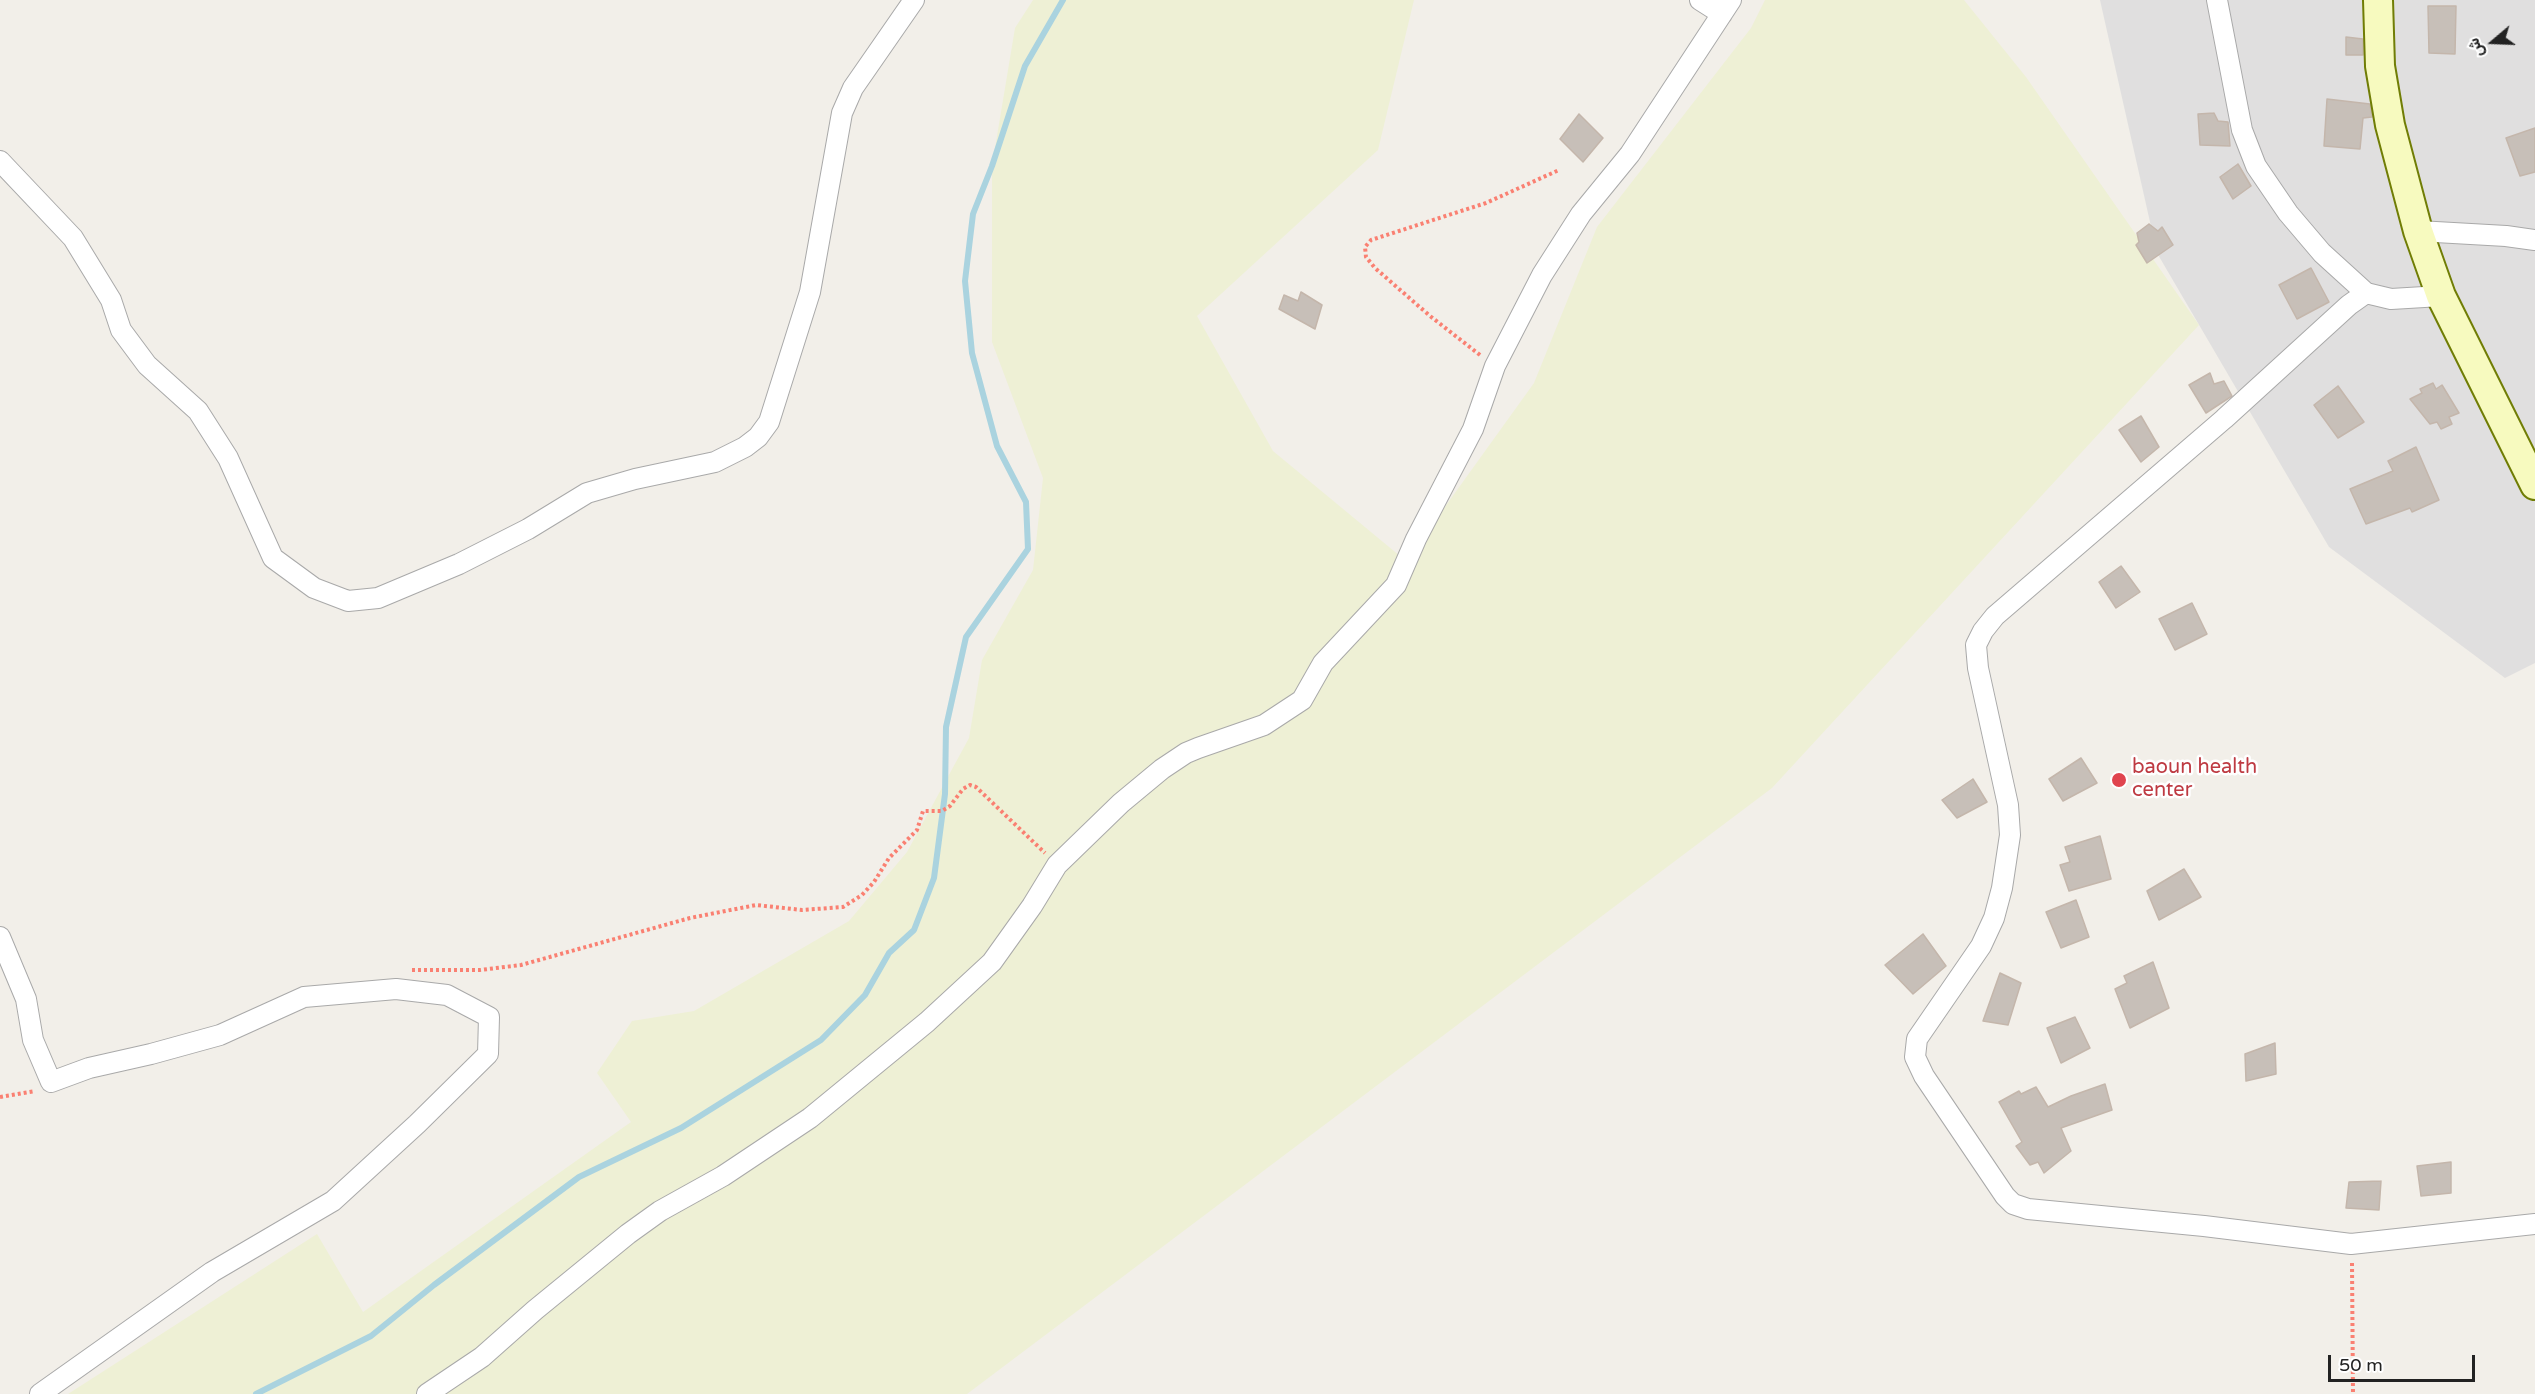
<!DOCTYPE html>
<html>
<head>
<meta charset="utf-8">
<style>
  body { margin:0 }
  #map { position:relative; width:2535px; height:1394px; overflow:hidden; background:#f2efe9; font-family:"Varela Round",Vazirmatn,sans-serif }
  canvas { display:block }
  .north { position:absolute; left:2463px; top:12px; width:60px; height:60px; -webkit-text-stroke:4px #fff; paint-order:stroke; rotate:251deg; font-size:16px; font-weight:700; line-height:24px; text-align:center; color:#222 }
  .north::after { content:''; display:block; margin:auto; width:21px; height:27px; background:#222; clip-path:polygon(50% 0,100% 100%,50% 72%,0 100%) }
  .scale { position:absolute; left:2328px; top:1355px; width:147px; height:27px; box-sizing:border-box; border:3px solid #222; border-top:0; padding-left:8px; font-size:18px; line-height:21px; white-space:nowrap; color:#222; -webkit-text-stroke:4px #fff; paint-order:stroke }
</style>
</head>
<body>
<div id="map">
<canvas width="2535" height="1394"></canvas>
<div class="north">ش</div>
<div class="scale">50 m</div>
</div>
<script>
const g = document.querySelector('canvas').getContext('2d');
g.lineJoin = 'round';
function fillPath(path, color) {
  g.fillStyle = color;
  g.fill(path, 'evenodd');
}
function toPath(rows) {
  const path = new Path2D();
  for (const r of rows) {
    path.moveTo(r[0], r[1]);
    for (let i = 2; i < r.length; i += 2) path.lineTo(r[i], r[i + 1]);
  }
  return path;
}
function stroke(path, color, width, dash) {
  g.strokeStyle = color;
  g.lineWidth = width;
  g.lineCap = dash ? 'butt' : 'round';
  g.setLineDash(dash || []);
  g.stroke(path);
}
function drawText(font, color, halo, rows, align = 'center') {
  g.font = font + ' "Varela Round",sans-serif';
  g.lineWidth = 5;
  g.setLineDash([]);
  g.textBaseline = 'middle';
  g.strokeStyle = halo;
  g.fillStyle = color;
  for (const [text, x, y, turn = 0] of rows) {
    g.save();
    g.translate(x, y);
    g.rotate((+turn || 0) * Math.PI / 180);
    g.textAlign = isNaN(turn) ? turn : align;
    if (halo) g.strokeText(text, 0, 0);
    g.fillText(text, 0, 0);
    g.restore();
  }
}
fillPath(toPath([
  [2100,0,2535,0,2535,663,2505,678,2329,547,2157,253]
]), '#e0dfdf');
fillPath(toPath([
  [1033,0,1414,0,1378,150,1197,316,1273,451,1406,561,1534,383,1597,227,1751,28,1765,0,1964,0,2026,77,2199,325,1772,788,967,1394,68,1394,317,1234,363,1312,631,1122,597,1073,632,1021,694,1011,849,921,907,852,969,738,982,660,1033,570,1043,478,992,342,992,166,1015,28]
]), '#eef0d5');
stroke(toPath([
  [256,1394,371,1336,434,1285,579,1177,681,1128,821,1040,865,995,889,953,914,930,934,878,945,794,946,727,966,637,1028,549,1026,502,997,446,972,353,965,281,973,214,992,166,1025,66,1063,0]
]), '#aad3df', 6);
const building = toPath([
  [2428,6,2456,6,2455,54,2429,53,2428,6],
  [2346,37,2363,39,2363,55,2346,55,2346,37],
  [2327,99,2370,104,2372,117,2363,118,2360,149,2324,146,2327,99],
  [2214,113,2218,121,2228,122,2230,146,2200,145,2198,114,2214,113],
  [1579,114,1603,138,1583,162,1560,139,1579,114],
  [2535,128,2535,172,2520,176,2506,138,2535,128],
  [2238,164,2251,186,2233,199,2220,177,2238,164],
  [2149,224,2158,231,2162,227,2173,245,2147,263,2136,245,2139,242,2137,233,2149,224],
  [2311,268,2329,302,2297,319,2279,285,2311,268],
  [1301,292,1322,305,1315,329,1279,309,1284,295,1298,301,1301,292],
  [2210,373,2214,384,2224,381,2232,396,2206,413,2189,385,2210,373],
  [2433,383,2436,389,2442,385,2459,413,2449,417,2452,424,2441,429,2437,422,2430,424,2410,399,2422,393,2420,389,2433,383],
  [2338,386,2364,422,2338,438,2314,405,2338,386],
  [2141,416,2159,447,2141,462,2119,430,2141,416],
  [2416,447,2439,500,2412,512,2410,508,2366,524,2350,489,2393,471,2388,461,2416,447],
  [2121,566,2140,592,2116,608,2099,582,2121,566],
  [2192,603,2207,634,2175,650,2159,619,2192,603],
  [2081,758,2097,783,2063,801,2049,779,2081,758],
  [1973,779,1987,802,1957,818,1942,800,1973,779],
  [2100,836,2111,879,2069,891,2060,865,2070,862,2065,847,2100,836],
  [2184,869,2201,897,2159,920,2147,891,2184,869],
  [2076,900,2089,937,2061,948,2046,912,2076,900],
  [1923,934,1946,966,1913,994,1885,965,1923,934],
  [2153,962,2169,1008,2130,1028,2115,989,2127,983,2124,976,2153,962],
  [2000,973,2021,983,2008,1025,1983,1021,2000,973],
  [2075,1017,2090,1048,2061,1063,2047,1028,2075,1017],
  [2275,1043,2276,1074,2246,1081,2245,1054,2275,1043],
  [2105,1084,2112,1110,2061,1128,2071,1151,2044,1173,2038,1162,2030,1165,2016,1146,2022,1142,1999,1102,2019,1091,2021,1094,2036,1087,2048,1107,2071,1096,2105,1084],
  [2451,1162,2451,1193,2421,1196,2417,1166,2451,1162],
  [2381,1181,2379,1210,2346,1208,2349,1182,2381,1181]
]);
fillPath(building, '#c7bfb8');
stroke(building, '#c4b6ab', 1.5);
const street = toPath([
  [1700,0,1722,14],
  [2217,0,2242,130,2256,166,2288,213,2322,253,2366,293,2391,299,2441,296],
  [0,161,73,238,111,300,121,330,147,365,198,411,228,458,273,558,314,588,348,601,378,598,459,564,528,529,587,493,635,479,715,462,745,447,758,437,769,422,810,292,842,113,853,88,914,0],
  [2418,231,2506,236,2535,240],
  [2366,293,2349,305,2224,419,1995,616,1983,631,1976,645,1978,668,2008,805,2010,835,2002,888,1994,918,1981,946,1917,1039,1915,1057,1924,1076,2005,1196,2013,1204,2028,1209,2204,1226,2351,1244,2535,1224],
  [0,937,26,999,33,1040,51,1082,89,1068,151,1054,220,1035,304,997,396,989,447,995,489,1017,488,1054,417,1124,333,1201,212,1272,40,1394],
  [427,1394,482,1357,535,1310,628,1234,660,1211,723,1176,810,1118,927,1022,992,962,1032,906,1057,865,1121,803,1162,769,1186,753,1198,748,1264,725,1302,700,1323,663,1396,585,1416,539,1473,429,1495,366,1542,275,1581,214,1630,154,1731,0]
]);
const secondary = toPath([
  [2378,0,2380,66,2390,125,2418,231,2441,296,2535,485]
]);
stroke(street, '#a9a9a9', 22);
stroke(secondary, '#707d05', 32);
stroke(toPath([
  [1480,355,1430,316,1375,268,1366,257,1365,247,1371,240,1486,203,1559,170],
  [412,970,480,970,521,965,690,918,756,905,802,910,843,907,862,895,874,882,889,858,917,830,923,811,942,811,950,806,963,789,970,785,976,787,1045,853],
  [0,1097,35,1091],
  [2352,1263,2353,1394]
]), '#fa8072', 4, [3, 3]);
stroke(street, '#fff', 20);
stroke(secondary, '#f7fabf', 28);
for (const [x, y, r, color] of [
  [2119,780,8,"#e0444e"]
]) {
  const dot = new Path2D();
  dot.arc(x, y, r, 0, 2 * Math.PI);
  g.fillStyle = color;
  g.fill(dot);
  stroke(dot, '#fff', 2);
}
drawText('20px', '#be3a42', '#fff', [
  ["baoun health",2132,768],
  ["center",2132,791]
], 'left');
</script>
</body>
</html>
